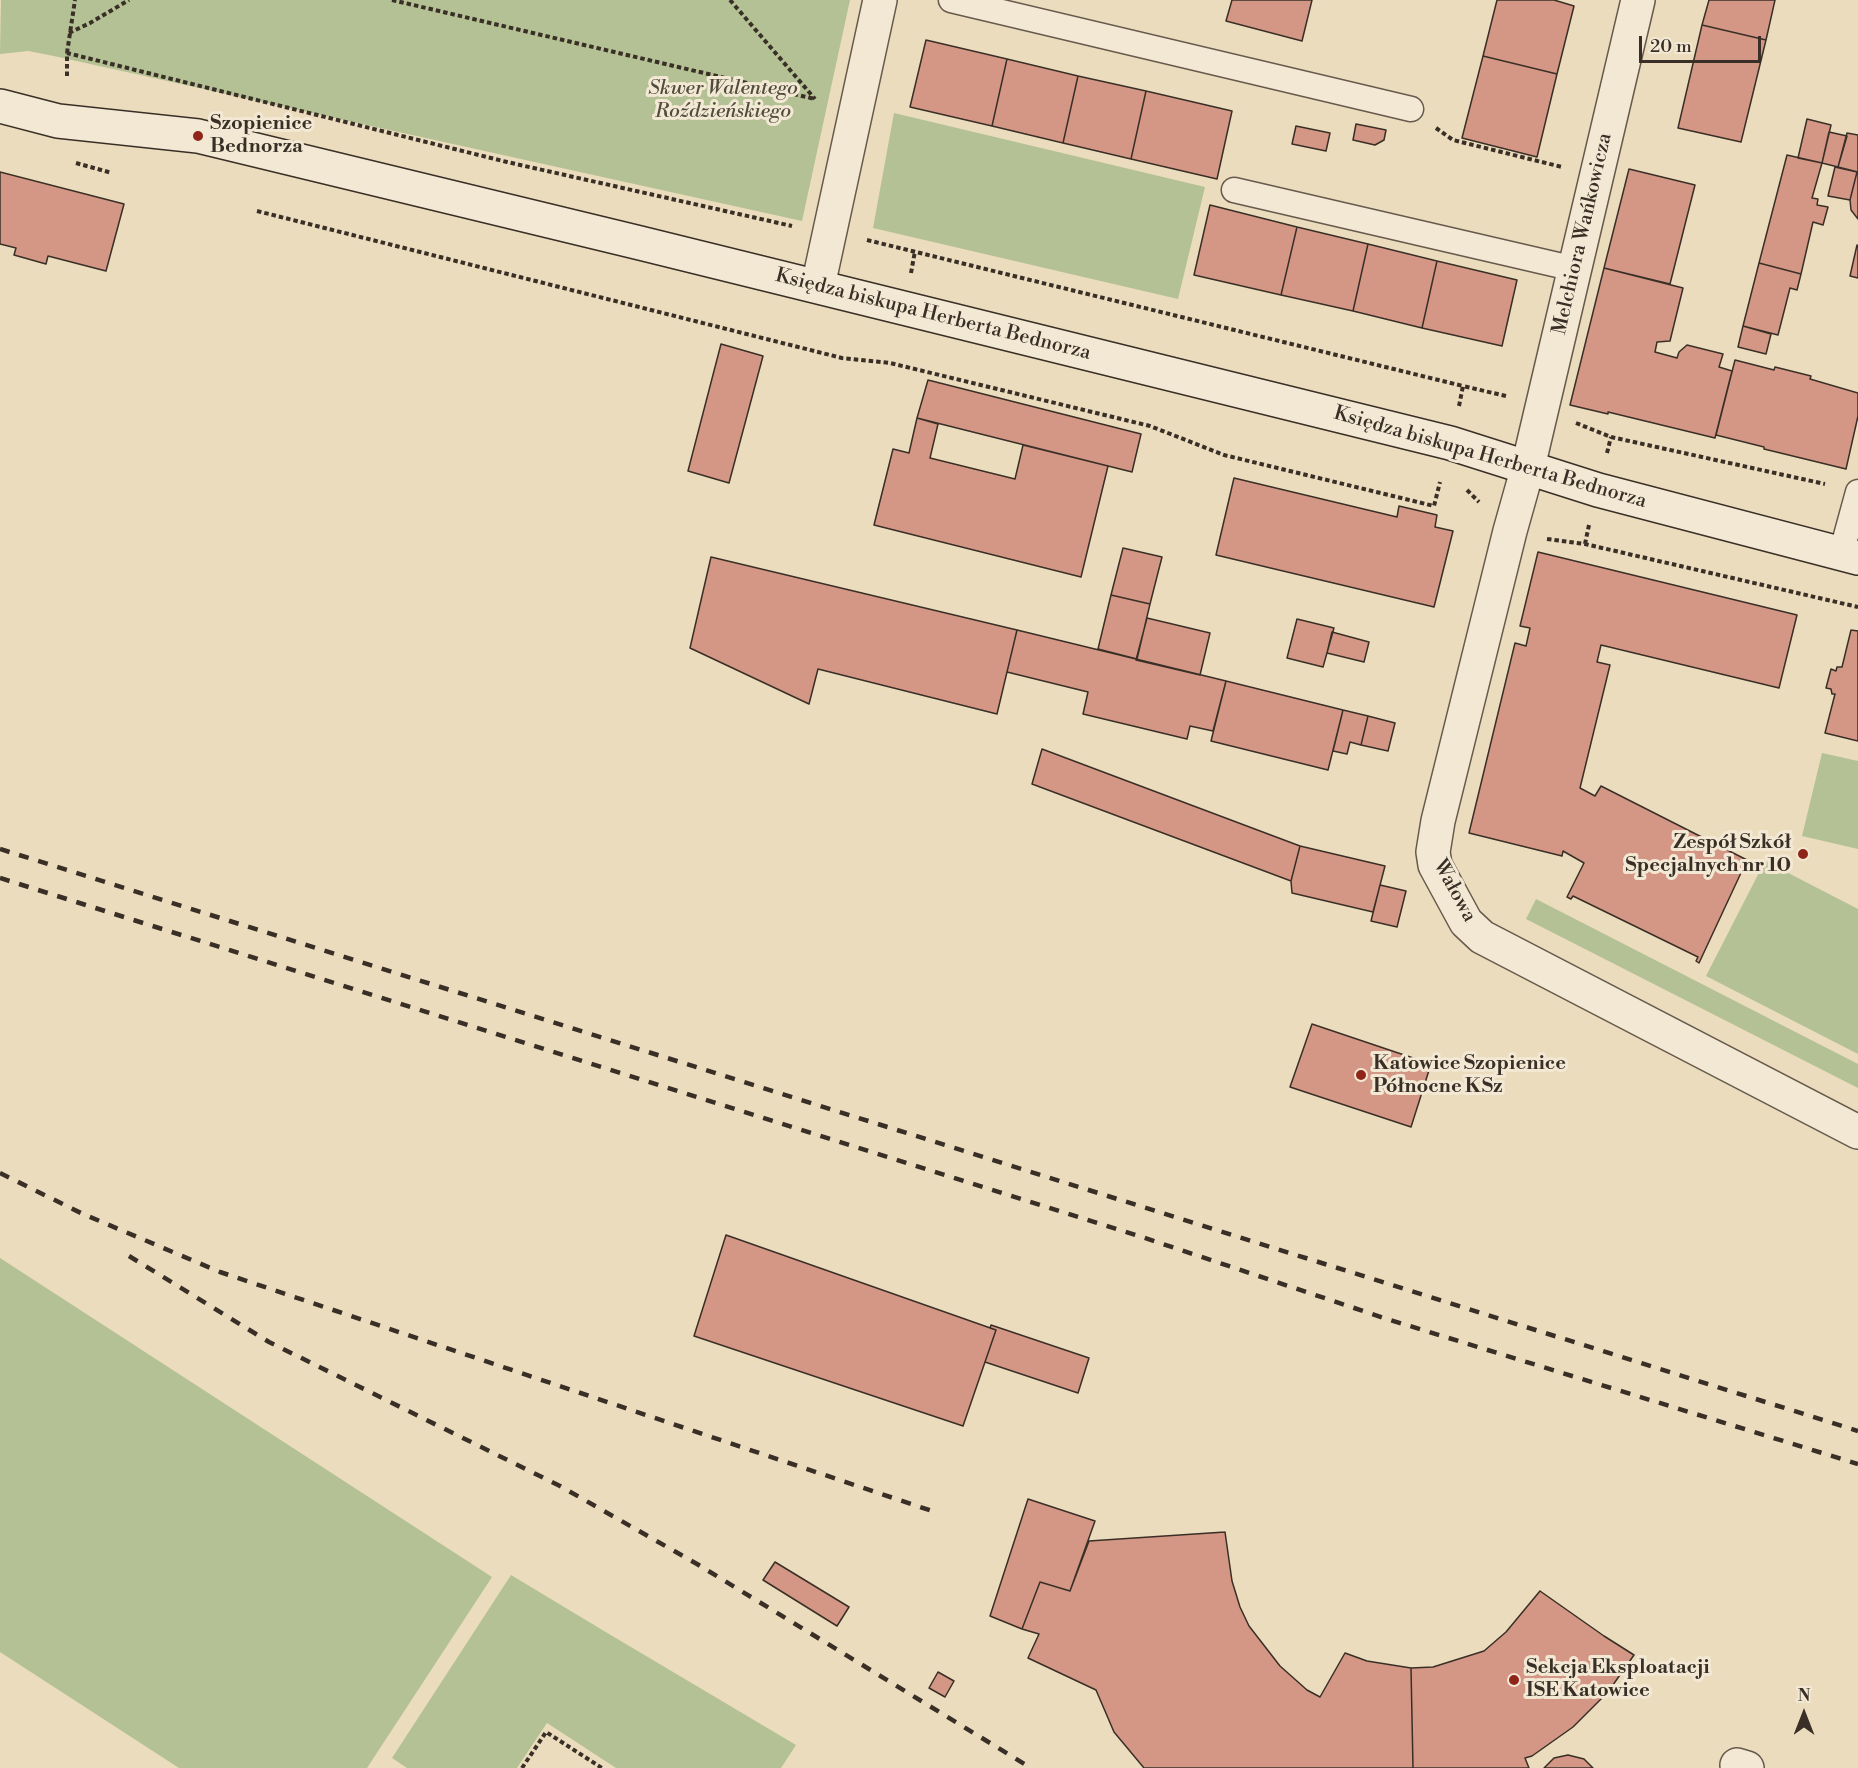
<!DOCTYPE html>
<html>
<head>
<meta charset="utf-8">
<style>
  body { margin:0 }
  #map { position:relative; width:1858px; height:1768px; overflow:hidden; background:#ebdcbd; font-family:"Libre Bodoni",serif }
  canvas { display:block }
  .north { position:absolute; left:1774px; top:1684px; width:60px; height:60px; -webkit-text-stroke:4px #f2e8d4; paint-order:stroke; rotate:0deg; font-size:16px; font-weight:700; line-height:24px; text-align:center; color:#392f26 }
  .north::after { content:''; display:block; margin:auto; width:21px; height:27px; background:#392f26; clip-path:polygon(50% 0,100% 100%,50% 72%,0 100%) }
  .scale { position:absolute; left:1639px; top:36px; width:122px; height:27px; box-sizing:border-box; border:3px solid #392f26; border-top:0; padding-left:8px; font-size:18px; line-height:21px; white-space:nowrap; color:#392f26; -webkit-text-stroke:4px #f2e8d4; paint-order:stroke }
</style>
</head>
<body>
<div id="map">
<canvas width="1858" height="1768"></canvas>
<div class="north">N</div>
<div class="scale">20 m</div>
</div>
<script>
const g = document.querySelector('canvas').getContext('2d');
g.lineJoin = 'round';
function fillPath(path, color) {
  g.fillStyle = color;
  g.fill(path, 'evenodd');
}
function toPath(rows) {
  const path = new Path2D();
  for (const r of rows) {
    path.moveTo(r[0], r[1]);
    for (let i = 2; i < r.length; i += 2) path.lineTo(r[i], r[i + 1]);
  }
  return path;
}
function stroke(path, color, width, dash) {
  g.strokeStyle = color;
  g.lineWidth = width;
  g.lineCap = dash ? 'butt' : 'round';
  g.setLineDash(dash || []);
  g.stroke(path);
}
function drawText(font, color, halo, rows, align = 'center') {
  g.font = font + ' "Libre Bodoni",serif';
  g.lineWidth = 6;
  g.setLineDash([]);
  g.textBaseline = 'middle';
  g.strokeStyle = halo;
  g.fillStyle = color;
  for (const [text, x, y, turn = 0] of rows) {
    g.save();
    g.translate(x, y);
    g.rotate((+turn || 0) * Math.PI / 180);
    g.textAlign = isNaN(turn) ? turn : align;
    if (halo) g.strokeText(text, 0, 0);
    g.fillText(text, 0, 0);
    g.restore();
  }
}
fillPath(toPath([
  [1,0,850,0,802,221,54,56,28,51,0,54],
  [894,113,1205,187,1178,299,873,228],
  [1822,753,1858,761,1858,849,1802,836],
  [1765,861,1858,909,1858,1054,1706,976],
  [1536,899,1858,1064,1858,1088,1526,919],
  [0,1258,492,1577,367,1768,179,1768,0,1652],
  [511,1575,604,1631,796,1745,781,1768,616,1768,547,1723,517,1768,407,1768,392,1758]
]), '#b3c194');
const building = toPath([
  [1232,0,1312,0,1302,41,1226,21,1232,0],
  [1497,0,1554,0,1574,6,1557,74,1483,56,1497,0],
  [1709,0,1775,0,1766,40,1702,25,1709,0],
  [1702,25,1766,40,1741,142,1678,128,1702,25],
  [926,40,1007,59,992,126,910,107,926,40],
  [1483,56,1557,74,1537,157,1462,138,1483,56],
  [1007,59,1078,76,1063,143,992,126,1007,59],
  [1078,76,1146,91,1131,159,1063,143,1078,76],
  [1146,91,1232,111,1217,179,1131,159,1146,91],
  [1807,119,1831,125,1822,163,1798,158,1807,119],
  [1356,124,1386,130,1384,140,1375,145,1353,140,1356,124],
  [1296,126,1330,133,1326,151,1292,144,1296,126],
  [1829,132,1847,136,1838,167,1822,163,1829,132],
  [1847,133,1858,135,1858,172,1838,167,1847,133],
  [1787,155,1822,163,1812,198,1818,199,1817,205,1828,207,1823,225,1813,222,1801,274,1759,263,1787,155],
  [1835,167,1857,172,1850,200,1828,196,1835,167],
  [1629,169,1695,185,1670,284,1604,268,1629,169],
  [0,172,124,204,106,271,48,256,46,264,14,255,16,248,0,244,0,172],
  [1857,172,1858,172,1858,219,1851,210,1850,200,1857,172],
  [1210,205,1297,227,1281,295,1194,275,1210,205],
  [1297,227,1368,244,1353,311,1281,295,1297,227],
  [1368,244,1437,261,1422,328,1353,311,1368,244],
  [1857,245,1858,246,1858,278,1850,276,1857,245],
  [1437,261,1517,280,1502,346,1422,328,1437,261],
  [1759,263,1801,274,1797,290,1790,288,1778,335,1743,326,1759,263],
  [1604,268,1683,288,1670,341,1657,342,1655,352,1677,358,1679,352,1687,345,1723,354,1719,367,1732,371,1715,438,1608,412,1608,414,1570,405,1604,268],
  [1743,326,1771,334,1766,354,1738,347,1743,326],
  [721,344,763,356,729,483,688,471,721,344],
  [1735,360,1774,370,1775,367,1811,376,1810,379,1858,393,1858,416,1846,469,1764,449,1764,447,1716,435,1735,360],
  [928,380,1141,434,1132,472,917,418,928,380],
  [917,418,938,424,930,458,1015,479,1023,445,1108,466,1081,577,874,525,893,449,909,453,917,418],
  [1234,478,1397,517,1399,506,1437,515,1435,527,1453,531,1434,607,1216,555,1234,478],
  [1123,548,1162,557,1150,604,1111,595,1123,548],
  [1538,552,1797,615,1779,688,1601,645,1597,662,1610,665,1580,788,1595,796,1601,786,1747,860,1699,963,1696,961,1698,957,1573,896,1571,899,1567,897,1584,863,1563,851,1562,856,1469,833,1515,643,1526,646,1530,628,1520,626,1538,552],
  [711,557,1017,630,997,714,818,669,809,704,690,648,711,557],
  [1111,595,1150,604,1137,659,1098,649,1111,595],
  [1147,618,1210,633,1200,675,1136,660,1147,618],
  [1297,619,1334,628,1323,667,1287,658,1297,619],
  [1017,630,1226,681,1213,731,1190,726,1187,739,1083,714,1088,692,1007,672,1017,630],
  [1851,630,1858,631,1858,741,1825,733,1835,694,1832,694,1831,689,1826,688,1831,669,1836,671,1837,667,1842,667,1851,630],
  [1332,632,1369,642,1364,662,1327,653,1332,632],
  [1226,681,1343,710,1328,770,1211,741,1226,681],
  [1343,710,1368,716,1361,745,1350,742,1347,754,1333,751,1343,710],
  [1368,716,1395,723,1388,751,1361,745,1368,716],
  [1042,749,1300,846,1291,881,1032,784,1042,749],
  [1300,846,1385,866,1373,912,1292,893,1291,881,1300,846],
  [1380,885,1406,891,1397,927,1371,921,1380,885],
  [1312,1024,1431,1064,1411,1127,1290,1087,1312,1024],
  [726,1235,996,1330,963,1426,694,1336,726,1235],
  [991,1325,1089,1358,1078,1393,985,1362,996,1330,990,1328,991,1325],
  [1028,1499,1095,1521,1070,1591,1040,1582,1022,1629,990,1616,1028,1499],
  [1225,1532,1232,1581,1240,1607,1249,1626,1280,1666,1307,1690,1320,1697,1345,1653,1367,1661,1411,1668,1413,1768,1144,1768,1114,1732,1096,1690,1028,1658,1039,1634,1022,1629,1040,1582,1070,1591,1089,1541,1225,1532],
  [775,1562,849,1607,837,1626,763,1580,775,1562],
  [1540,1591,1604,1636,1634,1655,1608,1692,1573,1727,1532,1756,1525,1758,1529,1768,1413,1768,1411,1668,1433,1667,1484,1651,1506,1632,1540,1591],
  [938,1672,954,1681,945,1697,929,1688,938,1672],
  [1568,1755,1584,1759,1593,1768,1544,1768,1554,1758,1568,1755]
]);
fillPath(building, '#d59785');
stroke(building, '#392f26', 1.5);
const lane = toPath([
  [951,0,1411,109],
  [1234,190,1575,269],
  [1841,554,1858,492]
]);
const street = toPath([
  [1638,0,1528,467,1510,531,1438,821,1433,852,1435,865,1466,922,1482,937,1858,1132],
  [818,286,880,0],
  [1737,1765,1747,1768]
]);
const secondary = toPath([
  [0,106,58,121,198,136,640,243,1450,443,1598,490,1858,558]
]);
stroke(lane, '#665a4c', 27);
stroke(street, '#665a4c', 36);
stroke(secondary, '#392f26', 36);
stroke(toPath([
  [392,0,815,99],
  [730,0,815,99],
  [69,33,90,23,129,0],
  [67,53,75,0],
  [67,76,67,53,507,162,792,226],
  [1436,128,1453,140,1562,167],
  [76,163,112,173],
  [257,211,842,358,890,363,1150,426,1224,455,1434,506,1440,482],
  [867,240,1463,386],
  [911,273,915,251],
  [1459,406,1463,386,1506,396],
  [1576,423,1611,437,1825,484],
  [1607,453,1611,437],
  [1467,490,1479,502],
  [1547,539,1585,544,1858,607],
  [1585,544,1589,525],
  [522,1768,546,1732,602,1768]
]), '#392f26', 4, [4.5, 3]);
stroke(lane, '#f2e8d4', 24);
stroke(street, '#f2e8d4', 33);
stroke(secondary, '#f2e8d4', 33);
stroke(toPath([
  [0,849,1858,1431],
  [0,878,1142,1237,1387,1319,1858,1464],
  [0,1173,83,1214,220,1272,935,1512],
  [129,1256,269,1342,560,1486,697,1564,1031,1768]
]), '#392f26', 4.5, [10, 10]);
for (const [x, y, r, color] of [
  [198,136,6,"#8f2418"],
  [1803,854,6,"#8f2418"],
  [1361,1075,6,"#8f2418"],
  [1514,1680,6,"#8f2418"]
]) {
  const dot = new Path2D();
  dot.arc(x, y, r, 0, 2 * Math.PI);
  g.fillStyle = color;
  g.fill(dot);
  stroke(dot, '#f2e8d4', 2);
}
drawText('italic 20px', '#514c3c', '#f2e8d4', [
  ["Skwer Walentego",723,89],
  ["Roździeńskiego",723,112]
]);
drawText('bold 20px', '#392f26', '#f2e8d4', [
  ["Szopienice",210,124],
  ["Bednorza",210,147],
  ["Zespół Szkół",1791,843,"right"],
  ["Specjalnych nr 10",1791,866,"right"],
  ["Katowice Szopienice",1373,1064],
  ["Północne KSz",1373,1087],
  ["Sekcja Eksploatacji",1526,1668],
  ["ISE Katowice",1526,1691]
], 'left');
drawText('20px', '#392f26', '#f2e8d4', [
  ["Melchiora Wańkowicza",1583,234,-77],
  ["Księdza biskupa Herberta Bednorza",933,315,14],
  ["Księdza biskupa Herberta Bednorza",1490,458,16],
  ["Wałowa",1454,891,61]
]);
</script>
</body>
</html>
